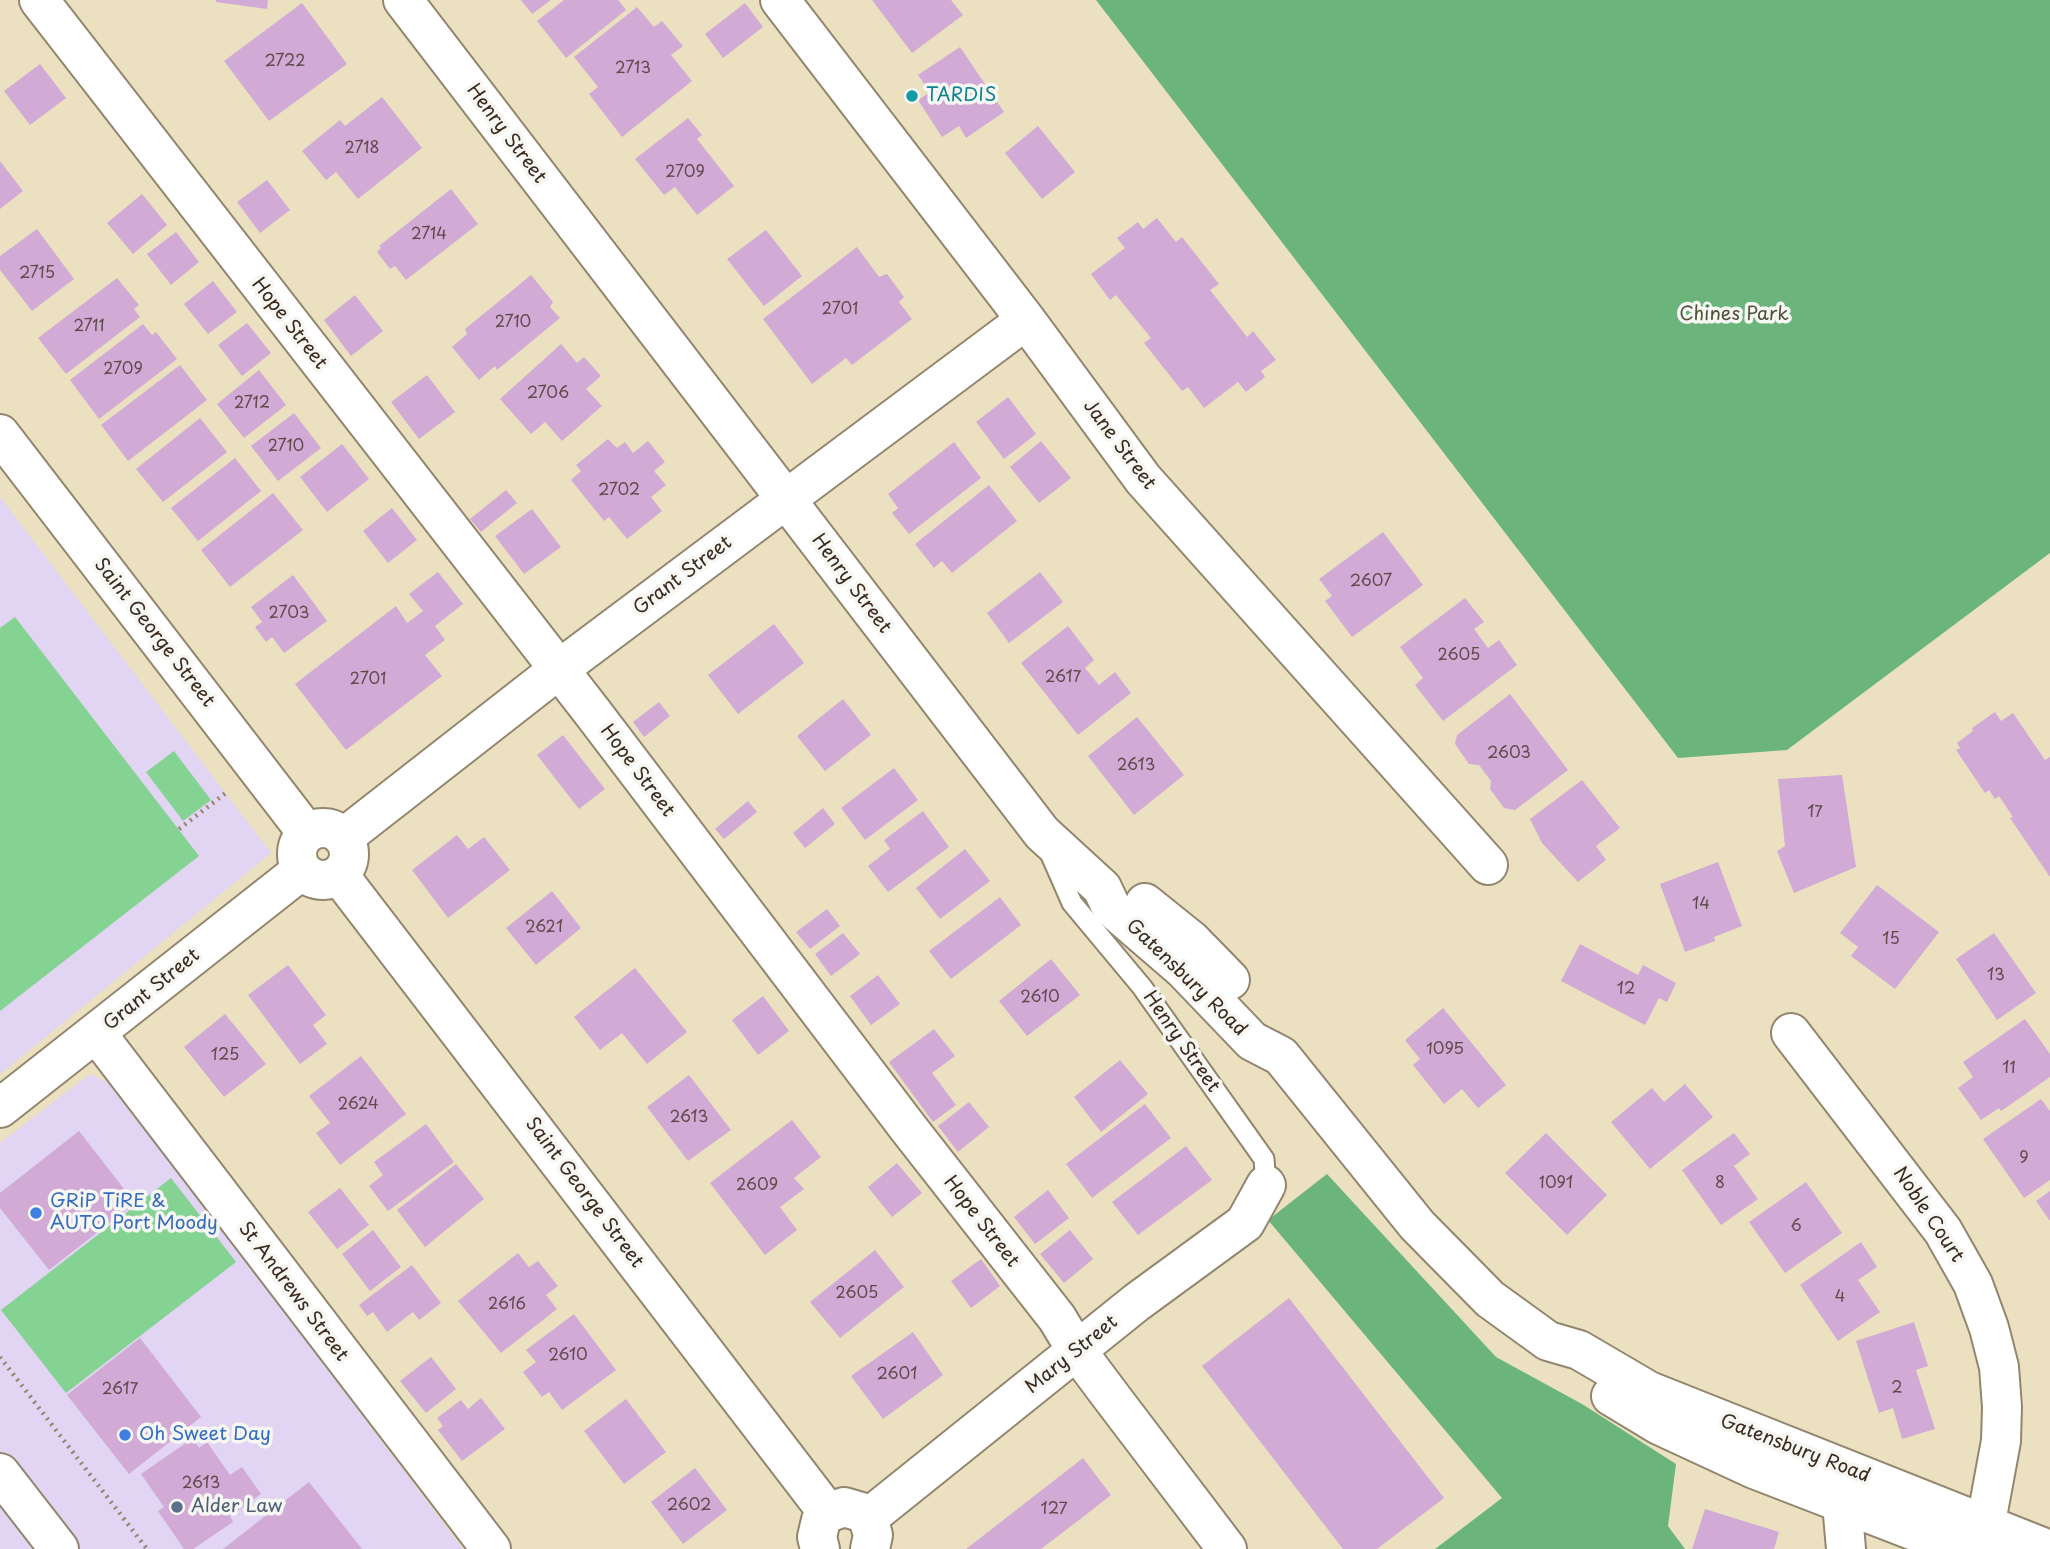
<!DOCTYPE html>
<html>
<head>
<meta charset="utf-8">
<style>
  body { margin:0 }
  canvas { display:block; background:#ebe1c0 }
</style>
</head>
<body>
<canvas width="2050" height="1549"></canvas>
<script>
const g = document.querySelector('canvas').getContext('2d');
g.lineJoin = 'round';
function fillPath(path, color) {
  g.fillStyle = color;
  g.fill(path, 'evenodd');
}
function toPath(rows) {
  const path = new Path2D();
  for (const r of rows) {
    if (r.length === 3) {
      path.moveTo(r[0] + r[2], r[1]);
      path.arc(r[0], r[1], r[2], 0, 2 * Math.PI);
      continue;
    }
    path.moveTo(r[0], r[1]);
    for (let i = 2; i < r.length; i += 2) path.lineTo(r[i], r[i + 1]);
  }
  return path;
}
function stroke(path, color, width, dash) {
  g.strokeStyle = color;
  g.lineWidth = width;
  g.lineCap = dash ? 'butt' : 'round';
  g.setLineDash(dash || []);
  g.stroke(path);
}
function drawText(font, color, halo, rows, align = 'center') {
  g.font = font + ' "Playpen Sans",sans-serif';
  g.lineWidth = 7;
  g.setLineDash([]);
  g.textBaseline = 'middle';
  g.strokeStyle = halo;
  g.fillStyle = color;
  for (const [text, x, y, turn = 0] of rows) {
    g.save();
    g.translate(x, y);
    g.rotate((+turn || 0) * Math.PI / 180);
    g.textAlign = isNaN(turn) ? turn : align;
    if (halo) g.strokeText(text, 0, 0);
    g.fillText(text, 0, 0);
    g.restore();
  }
}
fillPath(toPath([
  [0,497,271,853,0,1074],
  [90,1074,114,1086,463,1549,0,1549,0,1143]
]), '#e2d4f3');
fillPath(toPath([
  [15,617,199,856,0,1011,0,628],
  [174,751,211,800,183,821,146,772],
  [171,1178,236,1262,66,1393,1,1310]
]), '#84d393');
fillPath(toPath([
  [1096,0,2050,0,2050,553,1787,750,1678,758],
  [1327,1174,1496,1357,1582,1404,1676,1464,1668,1526,1685,1549,1435,1549,1502,1498,1268,1220]
]), '#6bb57d');
fillPath(toPath([
  [216,0,268,0,267,9,216,2],
  [521,0,551,0,532,14],
  [564,0,618,0,626,10,566,58,537,21],
  [872,0,951,0,963,15,912,53],
  [302,3,347,64,269,121,224,61],
  [745,3,763,27,723,58,705,34],
  [637,7,654,27,662,21,683,46,671,55,692,81,622,137,589,94,598,87,574,57],
  [960,47,1004,112,966,138,959,126,942,137,918,100,930,92,918,75],
  [40,64,66,98,30,125,4,91],
  [382,97,422,148,358,199,336,172,326,180,302,151,340,120,345,126],
  [688,118,702,135,697,139,734,186,697,215,675,187,664,195,635,159],
  [1038,126,1075,172,1042,199,1005,153],
  [0,161,23,191,0,209],
  [267,180,290,210,260,233,237,202],
  [451,189,478,224,406,280,395,266,390,269,377,252,381,248,379,246],
  [142,194,167,225,133,254,107,223],
  [1157,218,1176,242,1182,237,1219,284,1210,290,1247,337,1253,331,1276,360,1261,371,1265,377,1246,392,1238,382,1204,408,1188,387,1182,391,1144,343,1151,338,1116,295,1110,300,1091,274,1125,248,1117,238,1138,222,1143,229],
  [37,229,74,279,32,311,0,270,0,256],
  [766,230,802,276,764,306,727,259],
  [176,232,199,262,171,285,147,254],
  [857,247,879,277,887,274,904,297,899,302,912,319,852,365,846,358,812,384,763,319],
  [531,275,553,302,550,307,560,318,497,370,495,366,479,380,452,347,467,334,465,329],
  [117,278,139,305,134,309,140,317,66,374,38,338],
  [213,281,237,312,208,334,184,304],
  [355,295,383,331,351,356,324,320],
  [247,323,271,353,242,376,218,345],
  [143,324,152,335,156,332,177,359,99,419,70,380],
  [561,344,577,363,584,357,601,376,586,389,602,406,562,441,545,422,531,434,500,399],
  [180,365,207,400,128,461,101,425],
  [259,370,286,405,244,438,217,404],
  [427,375,455,412,419,439,391,402],
  [1008,397,1036,434,1004,459,976,422],
  [294,413,321,448,278,481,251,446],
  [200,418,227,452,163,502,136,469],
  [608,439,617,448,625,442,633,453,648,441,665,462,654,471,666,485,651,497,662,511,627,539,609,517,604,521,571,480,581,471,576,465],
  [1041,441,1071,478,1039,503,1010,467],
  [954,442,981,478,909,534,892,513,898,508,888,494],
  [342,444,369,479,327,512,300,477],
  [235,458,261,491,198,541,171,508],
  [989,485,1017,521,952,573,942,561,934,568,915,544],
  [506,490,517,503,481,532,470,519],
  [273,493,303,530,230,587,201,550],
  [392,508,417,540,388,563,363,531],
  [532,509,561,547,524,574,495,536],
  [1383,532,1423,585,1352,637,1325,601,1332,596,1319,579],
  [438,572,463,604,435,626,445,640,425,655,442,676,346,750,295,684,396,606,407,623,423,611,409,594],
  [1040,572,1063,602,1009,643,987,613],
  [293,575,327,621,284,653,272,637,266,642,255,627,262,622,251,607],
  [1465,598,1484,622,1474,629,1488,648,1499,640,1517,665,1443,721,1415,685,1423,678,1400,647],
  [774,624,804,663,738,714,708,675],
  [1068,626,1094,660,1085,668,1099,685,1115,672,1131,693,1078,735,1021,663],
  [1510,694,1568,770,1515,810,1504,808,1490,789,1491,781,1479,765,1469,764,1455,744,1457,735],
  [843,699,871,735,825,771,797,736],
  [659,702,670,716,644,737,633,722],
  [1995,712,2001,721,2013,713,2045,760,2050,757,2050,877,2010,818,2013,817,1999,796,1995,799,1989,790,1985,793,1956,750,1960,748,1957,743,1973,731,1972,728],
  [1137,717,1184,775,1134,815,1088,756],
  [563,735,605,789,579,809,537,755],
  [894,768,918,800,865,840,841,808],
  [1842,775,1856,867,1794,893,1777,851,1785,846,1778,779],
  [1582,780,1620,828,1596,846,1606,860,1578,882,1542,843,1530,819],
  [748,801,757,812,724,839,715,829],
  [823,808,835,824,805,848,793,833],
  [923,811,949,847,888,892,868,866,890,849,884,840],
  [457,835,468,849,484,837,510,870,448,918,412,870],
  [965,849,990,881,940,919,916,888],
  [1718,862,1742,926,1714,937,1715,941,1685,952,1660,884],
  [1877,885,1939,932,1895,989,1851,956,1858,947,1840,933],
  [552,891,581,928,536,965,506,928],
  [1000,897,1021,925,951,979,929,951],
  [827,909,840,926,810,949,796,932],
  [843,933,860,954,831,976,815,954],
  [1994,933,2036,993,1997,1020,1956,959],
  [1580,944,1638,975,1643,965,1676,983,1667,1002,1659,998,1645,1025,1561,981],
  [1051,959,1080,995,1027,1036,999,1001],
  [288,965,326,1015,313,1025,327,1044,300,1064,248,995],
  [635,968,687,1032,647,1064,622,1033,600,1050,574,1017],
  [878,975,900,1004,871,1025,850,996],
  [763,996,789,1031,758,1055,732,1020],
  [1443,1008,1506,1085,1478,1108,1462,1089,1444,1104,1413,1065,1420,1059,1405,1040],
  [225,1014,266,1064,224,1097,184,1047],
  [2025,1019,2050,1054,2050,1077,2001,1111,1999,1108,1981,1120,1958,1088,1973,1077,1963,1062],
  [934,1029,955,1056,932,1073,956,1105,933,1122,889,1062],
  [361,1056,406,1114,340,1165,316,1133,330,1123,309,1096],
  [1120,1060,1148,1094,1101,1132,1074,1097],
  [689,1075,731,1130,688,1161,647,1107],
  [1685,1084,1713,1117,1650,1169,1611,1122,1652,1088,1664,1102],
  [2041,1099,2050,1111,2050,1180,2024,1198,1983,1139],
  [969,1102,989,1127,958,1152,938,1126],
  [1145,1104,1171,1138,1092,1198,1066,1164],
  [792,1120,821,1157,794,1178,804,1189,780,1207,797,1230,765,1255,710,1183],
  [426,1124,454,1162,388,1211,369,1186,383,1175,374,1162],
  [79,1131,135,1203,49,1270,0,1208,0,1193],
  [1546,1133,1607,1195,1567,1235,1505,1173],
  [1734,1133,1750,1154,1734,1166,1758,1199,1721,1225,1682,1170],
  [1186,1146,1212,1180,1138,1235,1112,1202],
  [897,1163,922,1193,892,1217,868,1187],
  [456,1164,484,1199,425,1247,397,1210],
  [1806,1182,1842,1233,1785,1273,1749,1222],
  [340,1188,369,1225,337,1249,308,1212],
  [1048,1190,1069,1218,1035,1244,1014,1217],
  [2050,1191,2050,1221,2036,1201],
  [373,1230,401,1267,370,1291,342,1254],
  [1070,1230,1093,1259,1064,1283,1040,1254],
  [1861,1242,1877,1267,1858,1280,1880,1312,1838,1341,1800,1285],
  [875,1250,904,1287,840,1338,810,1302],
  [518,1253,529,1267,538,1261,558,1286,546,1295,557,1309,501,1353,458,1301],
  [981,1259,1000,1286,971,1308,951,1281],
  [412,1265,441,1303,419,1320,413,1312,387,1332,373,1312,367,1316,359,1305],
  [1289,1298,1444,1498,1377,1549,1343,1549,1202,1366],
  [574,1314,616,1370,562,1410,549,1392,542,1397,523,1372,536,1362,526,1350],
  [1914,1322,1928,1366,1916,1370,1935,1429,1902,1439,1893,1408,1879,1413,1856,1341],
  [913,1332,943,1375,883,1419,851,1376],
  [140,1338,201,1417,129,1474,67,1395],
  [431,1357,456,1389,426,1413,400,1381],
  [481,1398,505,1429,462,1461,438,1430,443,1426,437,1418,461,1400,468,1409],
  [626,1399,666,1452,624,1484,584,1431],
  [193,1438,199,1448,207,1442,230,1475,242,1467,261,1494,230,1516,233,1522,193,1549,184,1549,158,1511,164,1507,141,1474],
  [1083,1458,1111,1495,1083,1517,1041,1549,966,1549],
  [695,1468,727,1510,683,1544,651,1502],
  [309,1482,362,1549,223,1549],
  [1705,1509,1779,1532,1774,1549,1692,1549]
]), '#d1aad6');
const lane = toPath([
  [1050,853,1072,903,1142,987,1264,1159,1266,1185]
]);
const street = toPath([
  [39,0,593,713,909,1129,1057,1318,1077,1351,1113,1399,1227,1549],
  [780,0,1026,320,1143,479,1488,865],
  [0,434,307,833],
  [785,500,1026,320],
  [339,875,828,1513],
  [1791,1033,1943,1231,1973,1284,1989,1328,1999,1367,2002,1407,2001,1441,1981,1549],
  [97,1034,491,1549],
  [1842,1503,1846,1549],
  [868,1518,1137,1302,1245,1223,1266,1185],
  [820,1549,817,1537,821,1520,828,1513,844,1507,861,1512,868,1518,873,1535,870,1549]
]);
const secondary = toPath([
  [403,0,1042,833,1102,888,1111,907,1183,969,1252,1041,1281,1056,1417,1225,1490,1299,1548,1341,1579,1350,1649,1391,2047,1549],
  [323,854,26],
  [343,838,558,670,785,500],
  [1145,903,1191,940,1230,980],
  [0,1108,302,870],
  [1611,1396,1659,1425,1754,1469,1961,1549]
]);
const primary = toPath([
  [0,1473,59,1549]
]);
stroke(lane, '#93866f', 23);
stroke(street, '#93866f', 42);
stroke(secondary, '#93866f', 42);
stroke(primary, '#93866f', 42);
stroke(toPath([
  [179,829,227,792],
  [0,1357,147,1549]
]), '#93866f', 4.5, [2, 5]);
stroke(lane, '#fff', 19);
stroke(street, '#fff', 38);
stroke(secondary, '#fff', 38);
stroke(primary, '#fff', 38);
for (const [x, y, r, color] of [
  [912,96,7,"#0f9aa8"],
  [36,1213,7,"#3f7fe0"],
  [125,1435,7,"#3f7fe0"],
  [177,1507,7,"#5c6f8a"]
]) {
  const dot = new Path2D();
  dot.arc(x, y, r, 0, 2 * Math.PI);
  g.fillStyle = color;
  g.fill(dot);
  stroke(dot, '#f6f6f2', 2.5);
}
drawText('16px', '#604a4c', null, [
  ["2722",285,62],
  ["2713",633,69],
  ["2718",362,149],
  ["2709",685,173],
  ["2714",429,235],
  ["2715",37,274],
  ["2701",840,310],
  ["2710",513,323],
  ["2711",89,327],
  ["2709",123,370],
  ["2706",548,394],
  ["2712",252,404],
  ["2710",286,447],
  ["2702",619,491],
  ["2607",1371,582],
  ["2703",289,614],
  ["2605",1459,656],
  ["2617",1063,678],
  ["2701",368,680],
  ["2603",1509,754],
  ["2613",1136,766],
  ["17",1815,813],
  ["14",1701,905],
  ["2621",544,928],
  ["15",1891,940],
  ["13",1996,976],
  ["12",1626,990],
  ["2610",1040,998],
  ["1095",1445,1050],
  ["125",225,1056],
  ["11",2009,1069],
  ["2624",358,1105],
  ["2613",689,1118],
  ["9",2024,1159],
  ["1091",1556,1184],
  ["8",1720,1184],
  ["2609",757,1186],
  ["6",1796,1227],
  ["2605",857,1294],
  ["4",1840,1298],
  ["2616",507,1305],
  ["2610",568,1356],
  ["2601",897,1375],
  ["2",1897,1389],
  ["2617",120,1390],
  ["2613",201,1484],
  ["2602",689,1506],
  ["127",1054,1510]
]);
drawText('19px', '#0d838f', '#f6f6f2', [
  ["TARDIS",926,96]
], 'left');
drawText('19px', '#3b2a1e', '#f6f6f2', [
  ["Henry Street",506,134,53],
  ["Hope Street",289,324,52],
  ["Jane Street",1119,445,53],
  ["Grant Street",683,576,-37],
  ["Henry Street",851,584,53],
  ["Saint George Street",154,633,52],
  ["Hope Street",637,771,53],
  ["Gatensbury Road",1186,978,44],
  ["Grant Street",152,990,-39],
  ["Henry Street",1181,1042,55],
  ["Saint George Street",584,1193,53],
  ["Noble Court",1928,1215,56],
  ["Hope Street",981,1222,52],
  ["St Andrews Street",293,1292,53],
  ["Mary Street",1072,1355,-39],
  ["Gatensbury Road",1795,1449,21]
]);
drawText('19px', '#4d543b', '#f6f6f2', [
  ["Chines Park",1734,315]
]);
drawText('19px', '#366cbe', '#f6f6f2', [
  ["GRiP TiRE &",50,1202],
  ["AUTO Port Moody",50,1224],
  ["Oh Sweet Day",139,1435]
], 'left');
drawText('19px', '#4e5e75', '#f6f6f2', [
  ["Alder Law",191,1507]
], 'left');
</script>
</body>
</html>
